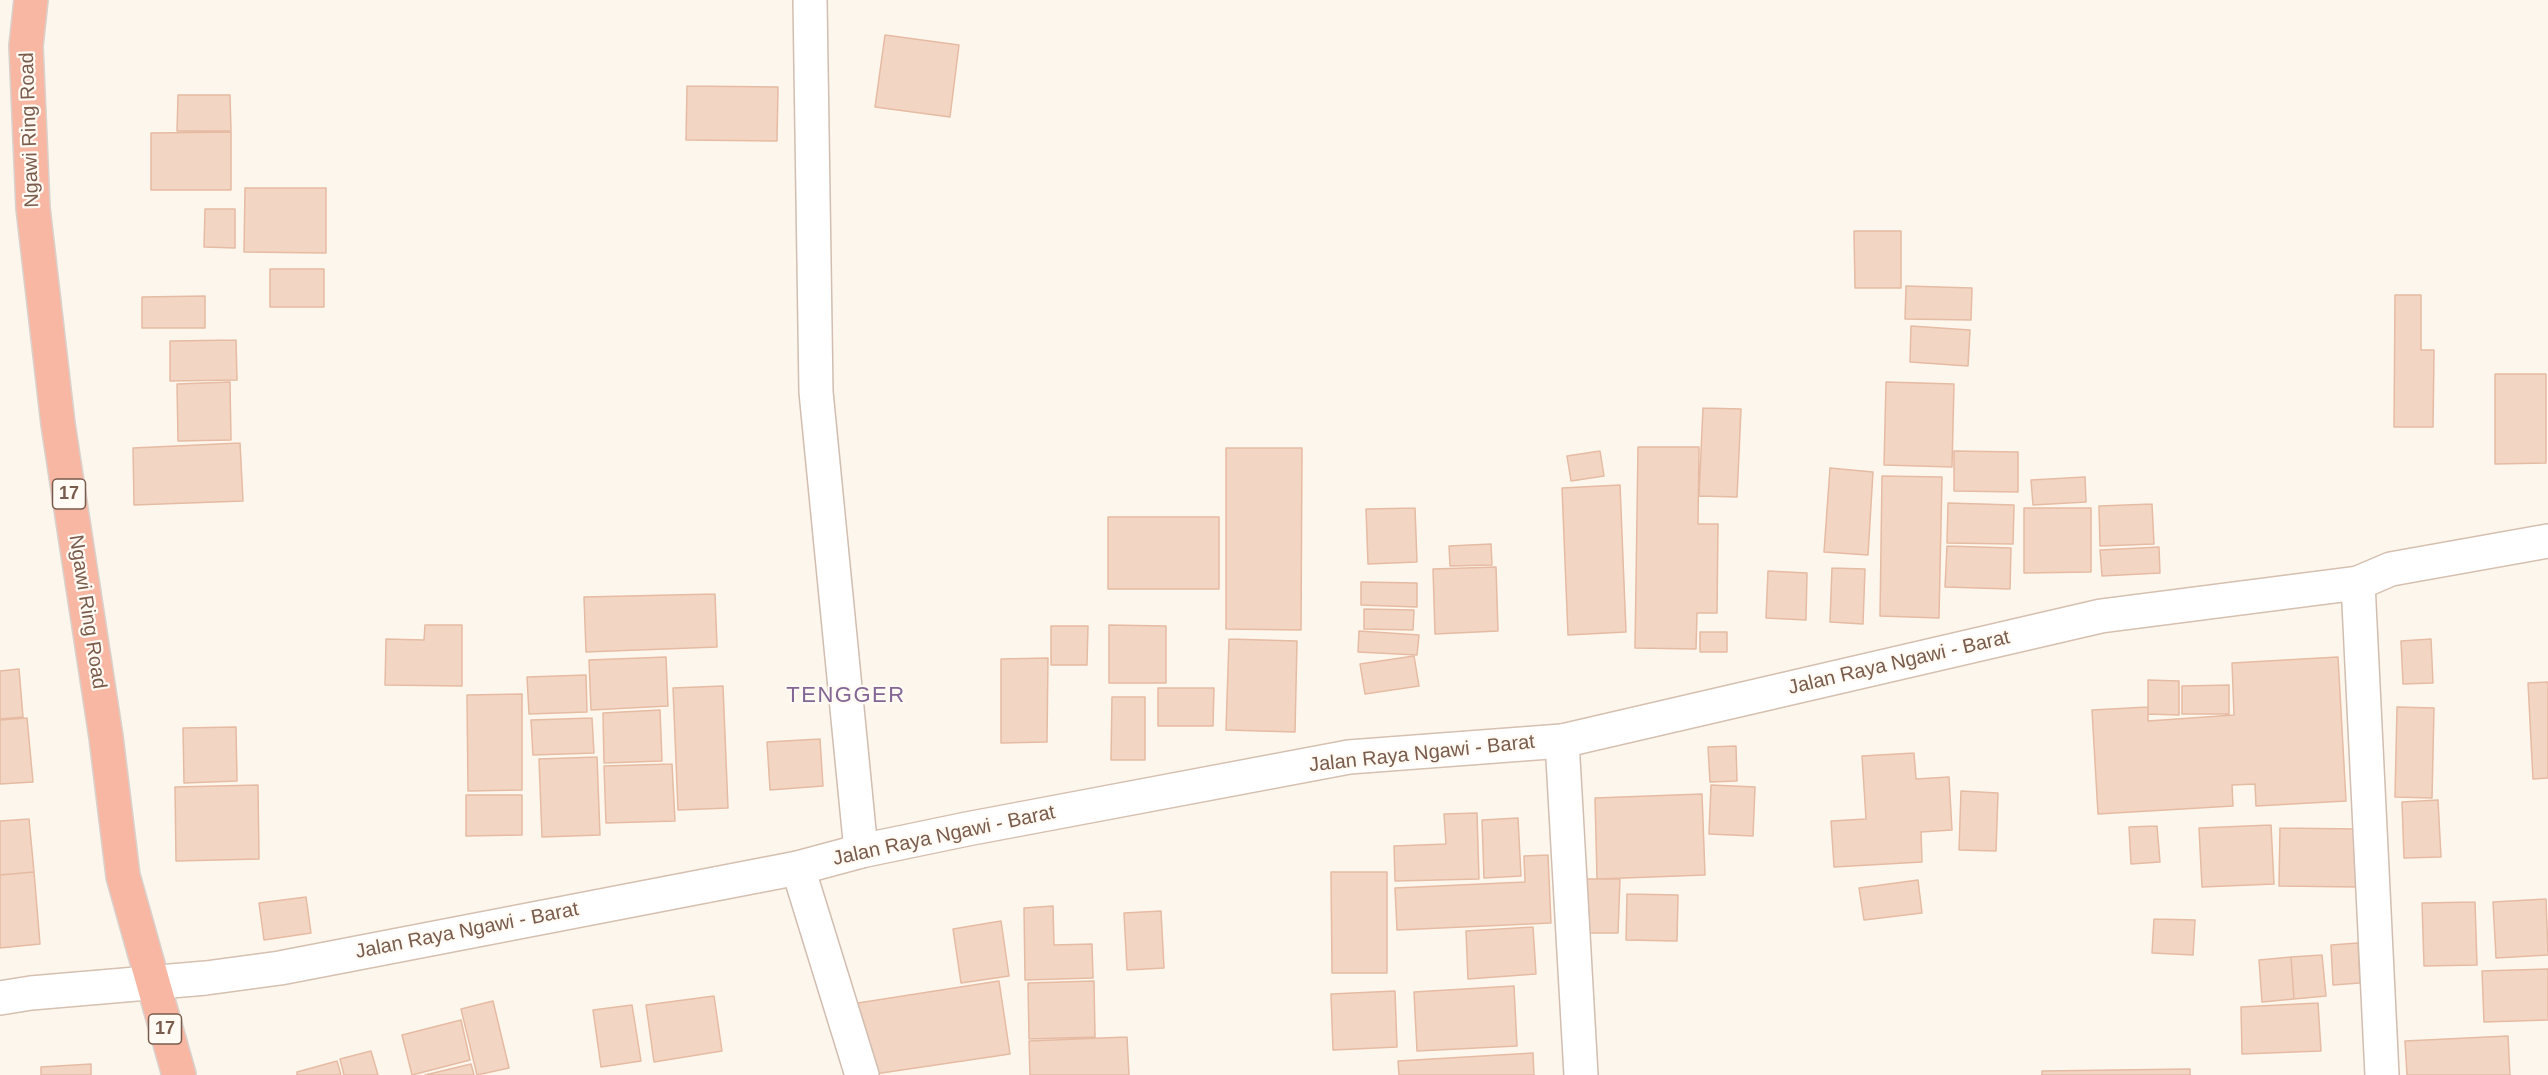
<!DOCTYPE html>
<html>
<head>
<meta charset="utf-8">
<style>
  body { margin:0 }
  canvas { display:block; background:#fdf6ec }
</style>
</head>
<body>
<canvas width="2548" height="1075"></canvas>
<script>
const g = document.querySelector('canvas').getContext('2d');
g.lineJoin = 'round';
function fillPath(path, color) {
  g.fillStyle = color;
  g.fill(path, 'evenodd');
}
function toPath(rows) {
  const path = new Path2D();
  for (const r of rows) {
    path.moveTo(r[0], r[1]);
    for (let i = 2; i < r.length; i += 2) path.lineTo(r[i], r[i + 1]);
  }
  return path;
}
function stroke(path, color, width, dash) {
  g.strokeStyle = color;
  g.lineWidth = width;
  g.lineCap = dash ? 'butt' : 'round';
  g.setLineDash(dash || []);
  g.stroke(path);
}
function drawText(font, color, halo, rows, align = 'center') {
  g.font = font + ' Arial,sans-serif';
  g.lineWidth = 4.5;
  g.setLineDash([]);
  g.textBaseline = 'middle';
  g.strokeStyle = halo;
  g.fillStyle = color;
  for (const [text, x, y, turn = 0] of rows) {
    g.save();
    g.translate(x, y);
    g.rotate((+turn || 0) * Math.PI / 180);
    g.textAlign = isNaN(turn) ? turn : align;
    if (halo) g.strokeText(text, 0, 0);
    g.fillText(text, 0, 0);
    g.restore();
  }
}
const building = toPath([
  [885,35,959,45,950,117,875,107,885,35],
  [687,86,778,87,777,141,686,140,687,86],
  [178,95,230,95,231,131,177,131,178,95],
  [231,132,231,190,151,190,151,133,231,132],
  [245,188,326,188,326,253,244,252,245,188],
  [205,209,235,209,235,248,204,247,205,209],
  [1854,231,1901,231,1901,288,1855,288,1854,231],
  [270,269,324,269,324,307,270,307,270,269],
  [1906,286,1972,288,1971,320,1905,319,1906,286],
  [2395,295,2421,295,2421,350,2434,350,2433,427,2394,427,2395,295],
  [205,296,205,328,142,328,142,297,205,296],
  [1911,326,1970,330,1968,366,1910,362,1911,326],
  [236,340,237,380,170,381,170,341,236,340],
  [2495,374,2546,374,2546,463,2495,464,2495,374],
  [230,382,231,440,178,441,177,384,230,382],
  [1886,382,1954,384,1952,467,1884,465,1886,382],
  [1703,408,1741,409,1737,497,1699,496,1703,408],
  [240,443,243,501,134,505,133,448,240,443],
  [1638,447,1699,447,1698,524,1718,524,1717,613,1697,613,1696,649,1635,648,1638,447],
  [1226,448,1302,448,1301,630,1226,629,1226,448],
  [1600,451,1604,476,1571,481,1567,456,1600,451],
  [1954,451,2018,452,2018,492,1954,491,1954,451],
  [1830,468,1873,472,1868,555,1824,552,1830,468],
  [1882,476,1942,477,1939,618,1880,616,1882,476],
  [2085,477,2086,502,2033,505,2031,480,2085,477],
  [1620,485,1626,632,1568,635,1562,488,1620,485],
  [1948,503,2014,505,2013,544,1947,543,1948,503],
  [2152,504,2154,544,2100,546,2099,506,2152,504],
  [1415,508,1417,562,1368,564,1366,509,1415,508],
  [2024,508,2091,508,2091,572,2024,573,2024,508],
  [1108,517,1219,517,1219,589,1108,589,1108,517],
  [1491,544,1492,565,1450,566,1449,546,1491,544],
  [1947,546,2011,548,2010,589,1945,587,1947,546],
  [2159,547,2160,573,2102,576,2100,550,2159,547],
  [1496,567,1498,631,1435,634,1433,569,1496,567],
  [1832,568,1865,569,1863,624,1830,622,1832,568],
  [1768,571,1807,573,1806,620,1766,618,1768,571],
  [1361,582,1417,583,1417,607,1361,605,1361,582],
  [715,594,717,647,586,652,584,597,715,594],
  [1364,609,1414,610,1413,630,1364,629,1364,609],
  [425,625,462,625,462,686,385,685,386,639,424,640,425,625],
  [1109,625,1166,626,1166,683,1109,683,1109,625],
  [1051,626,1088,626,1087,665,1051,665,1051,626],
  [1359,631,1419,635,1417,655,1358,652,1359,631],
  [1700,632,1727,632,1727,652,1700,652,1700,632],
  [1229,639,1297,641,1295,732,1226,730,1229,639],
  [2431,639,2433,683,2403,684,2401,641,2431,639],
  [1414,656,1419,686,1365,694,1360,664,1414,656],
  [666,657,668,706,591,710,589,660,666,657],
  [2338,657,2346,801,2256,806,2255,784,2232,785,2233,806,2098,814,2092,710,2148,707,2148,721,2234,715,2232,663,2338,657],
  [1048,658,1047,742,1001,743,1001,659,1048,658],
  [19,669,23,717,0,719,0,671,19,669],
  [586,675,587,712,529,714,527,677,586,675],
  [2148,680,2179,681,2179,715,2148,714,2148,680],
  [2548,682,2548,778,2533,779,2528,683,2548,682],
  [2229,685,2229,714,2182,714,2182,686,2229,685],
  [723,686,728,808,678,810,673,688,723,686],
  [1158,688,1214,688,1213,726,1158,726,1158,688],
  [522,694,522,790,468,791,467,695,522,694],
  [1112,697,1145,697,1145,760,1111,760,1112,697],
  [2397,707,2434,708,2432,798,2395,797,2397,707],
  [660,710,662,761,604,763,603,713,660,710],
  [27,718,33,782,0,784,0,720,27,718],
  [592,718,594,753,533,755,531,720,592,718],
  [236,727,237,781,184,783,183,728,236,727],
  [820,739,823,786,770,790,767,742,820,739],
  [1736,746,1737,781,1710,782,1708,747,1736,746],
  [1914,753,1916,779,1949,777,1952,830,1921,832,1922,862,1834,867,1831,821,1866,819,1862,756,1914,753],
  [597,757,600,835,542,837,539,759,597,757],
  [672,764,675,821,606,823,604,766,672,764],
  [258,785,259,859,176,861,175,787,258,785],
  [1711,785,1755,787,1753,836,1709,834,1711,785],
  [1961,791,1998,793,1996,851,1959,850,1961,791],
  [1702,794,1705,875,1597,879,1595,798,1702,794],
  [466,795,522,795,522,835,466,836,466,795],
  [2438,800,2441,857,2404,858,2402,802,2438,800],
  [1477,813,1479,879,1395,881,1394,846,1446,844,1444,814,1477,813],
  [1518,818,1521,876,1484,878,1482,820,1518,818],
  [29,819,34,872,0,875,0,821,29,819],
  [2271,825,2274,884,2202,887,2199,828,2271,825],
  [2157,826,2160,862,2131,864,2129,827,2157,826],
  [2280,828,2357,829,2357,887,2279,886,2280,828],
  [1548,855,1551,923,1397,930,1395,888,1525,882,1524,856,1548,855],
  [34,872,40,944,0,948,0,875,34,872],
  [1331,872,1387,872,1387,973,1332,973,1331,872],
  [1586,879,1620,879,1618,933,1585,933,1586,879],
  [1918,880,1922,913,1864,920,1859,888,1918,880],
  [1627,894,1678,895,1677,941,1626,940,1627,894],
  [306,897,311,933,264,940,259,903,306,897],
  [2546,899,2548,955,2496,958,2493,902,2546,899],
  [2475,902,2477,965,2424,966,2422,903,2475,902],
  [1053,906,1054,945,1092,944,1093,978,1025,980,1024,908,1053,906],
  [1161,911,1164,968,1127,970,1124,913,1161,911],
  [2154,919,2195,920,2193,955,2152,953,2154,919],
  [1001,921,1009,976,961,983,953,929,1001,921],
  [1533,927,1536,974,1468,979,1466,931,1533,927],
  [2358,943,2360,983,2333,985,2331,945,2358,943],
  [2322,955,2326,996,2294,999,2291,957,2322,955],
  [2291,957,2294,999,2262,1002,2259,960,2291,957],
  [2548,969,2548,1020,2484,1022,2482,971,2548,969],
  [999,981,1010,1054,868,1075,858,1003,999,981],
  [1094,981,1095,1037,1029,1039,1028,983,1094,981],
  [1514,986,1517,1046,1417,1051,1414,992,1514,986],
  [1395,991,1397,1047,1333,1050,1331,994,1395,991],
  [714,996,722,1051,654,1062,646,1005,714,996],
  [493,1001,509,1068,477,1075,461,1009,493,1001],
  [2318,1003,2321,1051,2242,1054,2241,1007,2318,1003],
  [632,1005,641,1061,601,1067,593,1010,632,1005],
  [461,1020,470,1060,412,1075,402,1035,461,1020],
  [2508,1036,2510,1075,2407,1075,2405,1041,2508,1036],
  [1127,1037,1129,1075,1030,1075,1029,1041,1127,1037],
  [371,1051,378,1075,344,1075,340,1059,371,1051],
  [1533,1053,1534,1075,1399,1075,1398,1061,1533,1053],
  [337,1061,341,1075,297,1075,297,1072,337,1061],
  [91,1064,91,1075,41,1075,41,1067,91,1064],
  [471,1064,474,1075,425,1075,471,1064],
  [2190,1069,2190,1075,2042,1075,2042,1071,2190,1069]
]);
fillPath(building, '#f3d5c3');
stroke(building, '#e6bba3', 1.5);
const street = toPath([
  [810,0,816,392,861,851],
  [2358,583,2382,1075],
  [1562,741,1581,1075],
  [798,868,862,1075]
]);
const secondary = toPath([
  [0,998,31,993,206,978,280,968,798,868,861,851,967,829,1349,757,1562,741,2101,616,2358,583,2391,569,2548,541]
]);
const highway = toPath([
  [31,0,26,46,33,208,58,424,106,737,123,876,179,1075]
]);
stroke(street, '#d1beb0', 36);
stroke(secondary, '#d6c0b0', 36);
stroke(highway, '#dad1cd', 36);
stroke(street, '#fff', 33);
stroke(secondary, '#fff', 33);
stroke(highway, '#f7b7a3', 33);
for (const [x, y, w] of [
  [69,494,33],
  [165,1029,33]
]) {
  const box = new Path2D();
  box.roundRect(x - w / 2, y - 15, w, 30, 4.5);
  g.fillStyle = '#fffaf3';
  g.fill(box);
  stroke(box, '#7a5c4d', 1.5);
}
drawText('bold 18px', '#7a5c4d', null, [
  ["17",69,494],
  ["17",165,1029]
]);
drawText('20px', '#7a5c4d', '#fffaf3', [
  ["Ngawi Ring Road",30,130,-92],
  ["Ngawi Ring Road",87,612,81],
  ["Jalan Raya Ngawi - Barat",1899,663,-13],
  ["Jalan Raya Ngawi - Barat",1422,754,-6],
  ["Jalan Raya Ngawi - Barat",944,836,-12],
  ["Jalan Raya Ngawi - Barat",467,931,-11]
]);
g.letterSpacing = '1.5px';
drawText('22px', '#846695', '#fffaf3', [
  ["TENGGER",846,696]
]);
g.letterSpacing = '0px';
</script>
</body>
</html>
